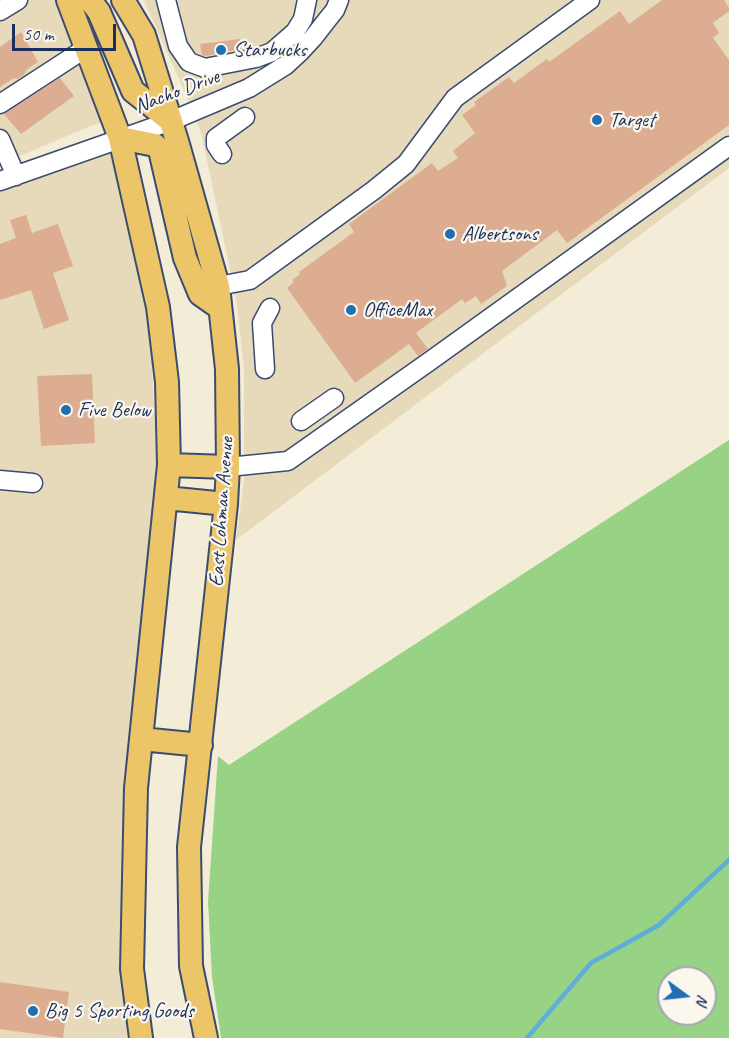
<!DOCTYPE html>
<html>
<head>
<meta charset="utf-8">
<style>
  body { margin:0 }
  #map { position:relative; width:729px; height:1038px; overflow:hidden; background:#f3edd7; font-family:Caveat,sans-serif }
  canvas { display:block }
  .north { position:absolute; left:657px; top:966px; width:60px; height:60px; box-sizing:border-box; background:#fbf7ec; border:2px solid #a1a7b3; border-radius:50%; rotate:105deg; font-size:16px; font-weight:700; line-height:24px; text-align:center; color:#1b2f5e }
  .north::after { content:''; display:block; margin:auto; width:21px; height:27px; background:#1f6fb2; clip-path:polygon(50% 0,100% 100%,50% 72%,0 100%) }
  .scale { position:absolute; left:12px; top:24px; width:104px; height:27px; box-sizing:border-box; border:3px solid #1b2f5e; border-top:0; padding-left:8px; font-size:18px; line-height:21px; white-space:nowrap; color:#1b2f5e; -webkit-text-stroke:4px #fbf7ec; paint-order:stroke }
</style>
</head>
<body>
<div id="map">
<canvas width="729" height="1038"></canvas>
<div class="north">N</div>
<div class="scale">50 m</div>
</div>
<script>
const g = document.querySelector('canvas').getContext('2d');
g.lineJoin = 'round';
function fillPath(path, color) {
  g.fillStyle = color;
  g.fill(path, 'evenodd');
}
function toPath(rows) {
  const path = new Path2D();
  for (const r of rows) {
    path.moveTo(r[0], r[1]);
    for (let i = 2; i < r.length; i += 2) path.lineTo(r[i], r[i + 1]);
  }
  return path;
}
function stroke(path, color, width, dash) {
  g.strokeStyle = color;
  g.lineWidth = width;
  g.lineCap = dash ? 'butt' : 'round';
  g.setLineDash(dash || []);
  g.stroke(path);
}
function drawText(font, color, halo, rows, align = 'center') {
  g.font = font + ' Caveat,sans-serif';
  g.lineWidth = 4.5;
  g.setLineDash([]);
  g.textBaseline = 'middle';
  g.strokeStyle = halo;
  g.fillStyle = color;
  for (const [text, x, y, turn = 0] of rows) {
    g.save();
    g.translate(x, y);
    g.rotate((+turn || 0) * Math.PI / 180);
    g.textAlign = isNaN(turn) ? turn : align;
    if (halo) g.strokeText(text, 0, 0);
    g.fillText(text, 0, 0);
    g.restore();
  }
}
fillPath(toPath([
  [0,0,56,0,101,122,0,164],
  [144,0,729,0,729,168,236,540,244,480,244,369,236,298,201,132,183,88],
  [113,149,150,326,157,466,125,787,130,1038,0,1038,0,192]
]), '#e6daba');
fillPath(toPath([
  [729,440,729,1038,221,1038,212,977,208,902,218,756,229,765],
  [669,978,705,978,705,1014,669,1014]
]), '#98d285');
stroke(toPath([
  [527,1038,591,963,659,925,729,860]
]), '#5faed9', 4.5);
fillPath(toPath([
  [662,0,724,0,729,8,729,11,713,23,719,33,713,38,729,60,729,125,567,243,557,230,502,271,507,286,481,304,476,296,465,303,462,299,416,333,428,349,418,356,409,344,355,383,287,288,294,282,292,280,300,274,299,272,354,232,349,224,432,163,438,171,458,158,453,151,475,133,462,115,476,105,474,102,509,77,514,83,547,59,549,62,620,11,629,24],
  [21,32,38,62,27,69,24,75,17,79,14,78,0,87,0,47],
  [240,39,241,49,206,56,202,55,200,44],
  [60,78,74,96,21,134,4,114],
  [26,215,32,233,58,224,73,266,53,273,69,320,44,329,31,290,0,300,0,244,16,238,10,220],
  [92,374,95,443,41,446,37,376],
  [0,982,69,992,63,1038,0,1029]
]), '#dcad90');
const minor = toPath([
  [166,0,178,46,189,62,205,68,256,58,272,52,295,32,303,19,307,0],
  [0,11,18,0],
  [0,104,86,48],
  [0,139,16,176],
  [222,154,216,145,216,138,245,117],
  [0,181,171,121,249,88,286,65,300,52,313,38,327,20,335,10,339,0],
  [218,286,250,280,374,190,406,164,455,98,590,0],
  [265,369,262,323,270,308],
  [301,421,334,398],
  [228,467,288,461,430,361,729,146],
  [0,480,33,483]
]);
const major = toPath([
  [68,0,120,138,158,307,167,382,169,465,136,788,132,969,141,1038],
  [90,0,99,12,133,91,171,121],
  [123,0,144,35,177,141,218,286,227,369,228,467,226,504,189,847,191,966,206,1038],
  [120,138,155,145,160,150,185,258,200,294,220,308],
  [169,465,228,467],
  [166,498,226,504],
  [141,739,201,745]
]);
stroke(minor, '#3b4c70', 21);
stroke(major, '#3b4c70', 26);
stroke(minor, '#fff', 18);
stroke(major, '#edc569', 22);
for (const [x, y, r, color] of [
  [221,50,6,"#1f6fb2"],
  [597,120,6,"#1f6fb2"],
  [450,234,6,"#1f6fb2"],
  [351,310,6,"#1f6fb2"],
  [66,410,6,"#1f6fb2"],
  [33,1011,6,"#1f6fb2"]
]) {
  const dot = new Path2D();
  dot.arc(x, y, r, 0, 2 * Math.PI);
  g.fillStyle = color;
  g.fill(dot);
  stroke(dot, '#fbf7ec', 2);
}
drawText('21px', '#1b2f5e', '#fbf7ec', [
  ["Starbucks",233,50],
  ["Target",609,120],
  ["Albertsons",462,234],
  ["OfficeMax",363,310],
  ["Five Below",78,410],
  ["Big 5 Sporting Goods",45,1011]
], 'left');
drawText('21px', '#1b2f5e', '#fbf7ec', [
  ["Nacho Drive",177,92,-21],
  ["East Lohman Avenue",222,512,-86]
]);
</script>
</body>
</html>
